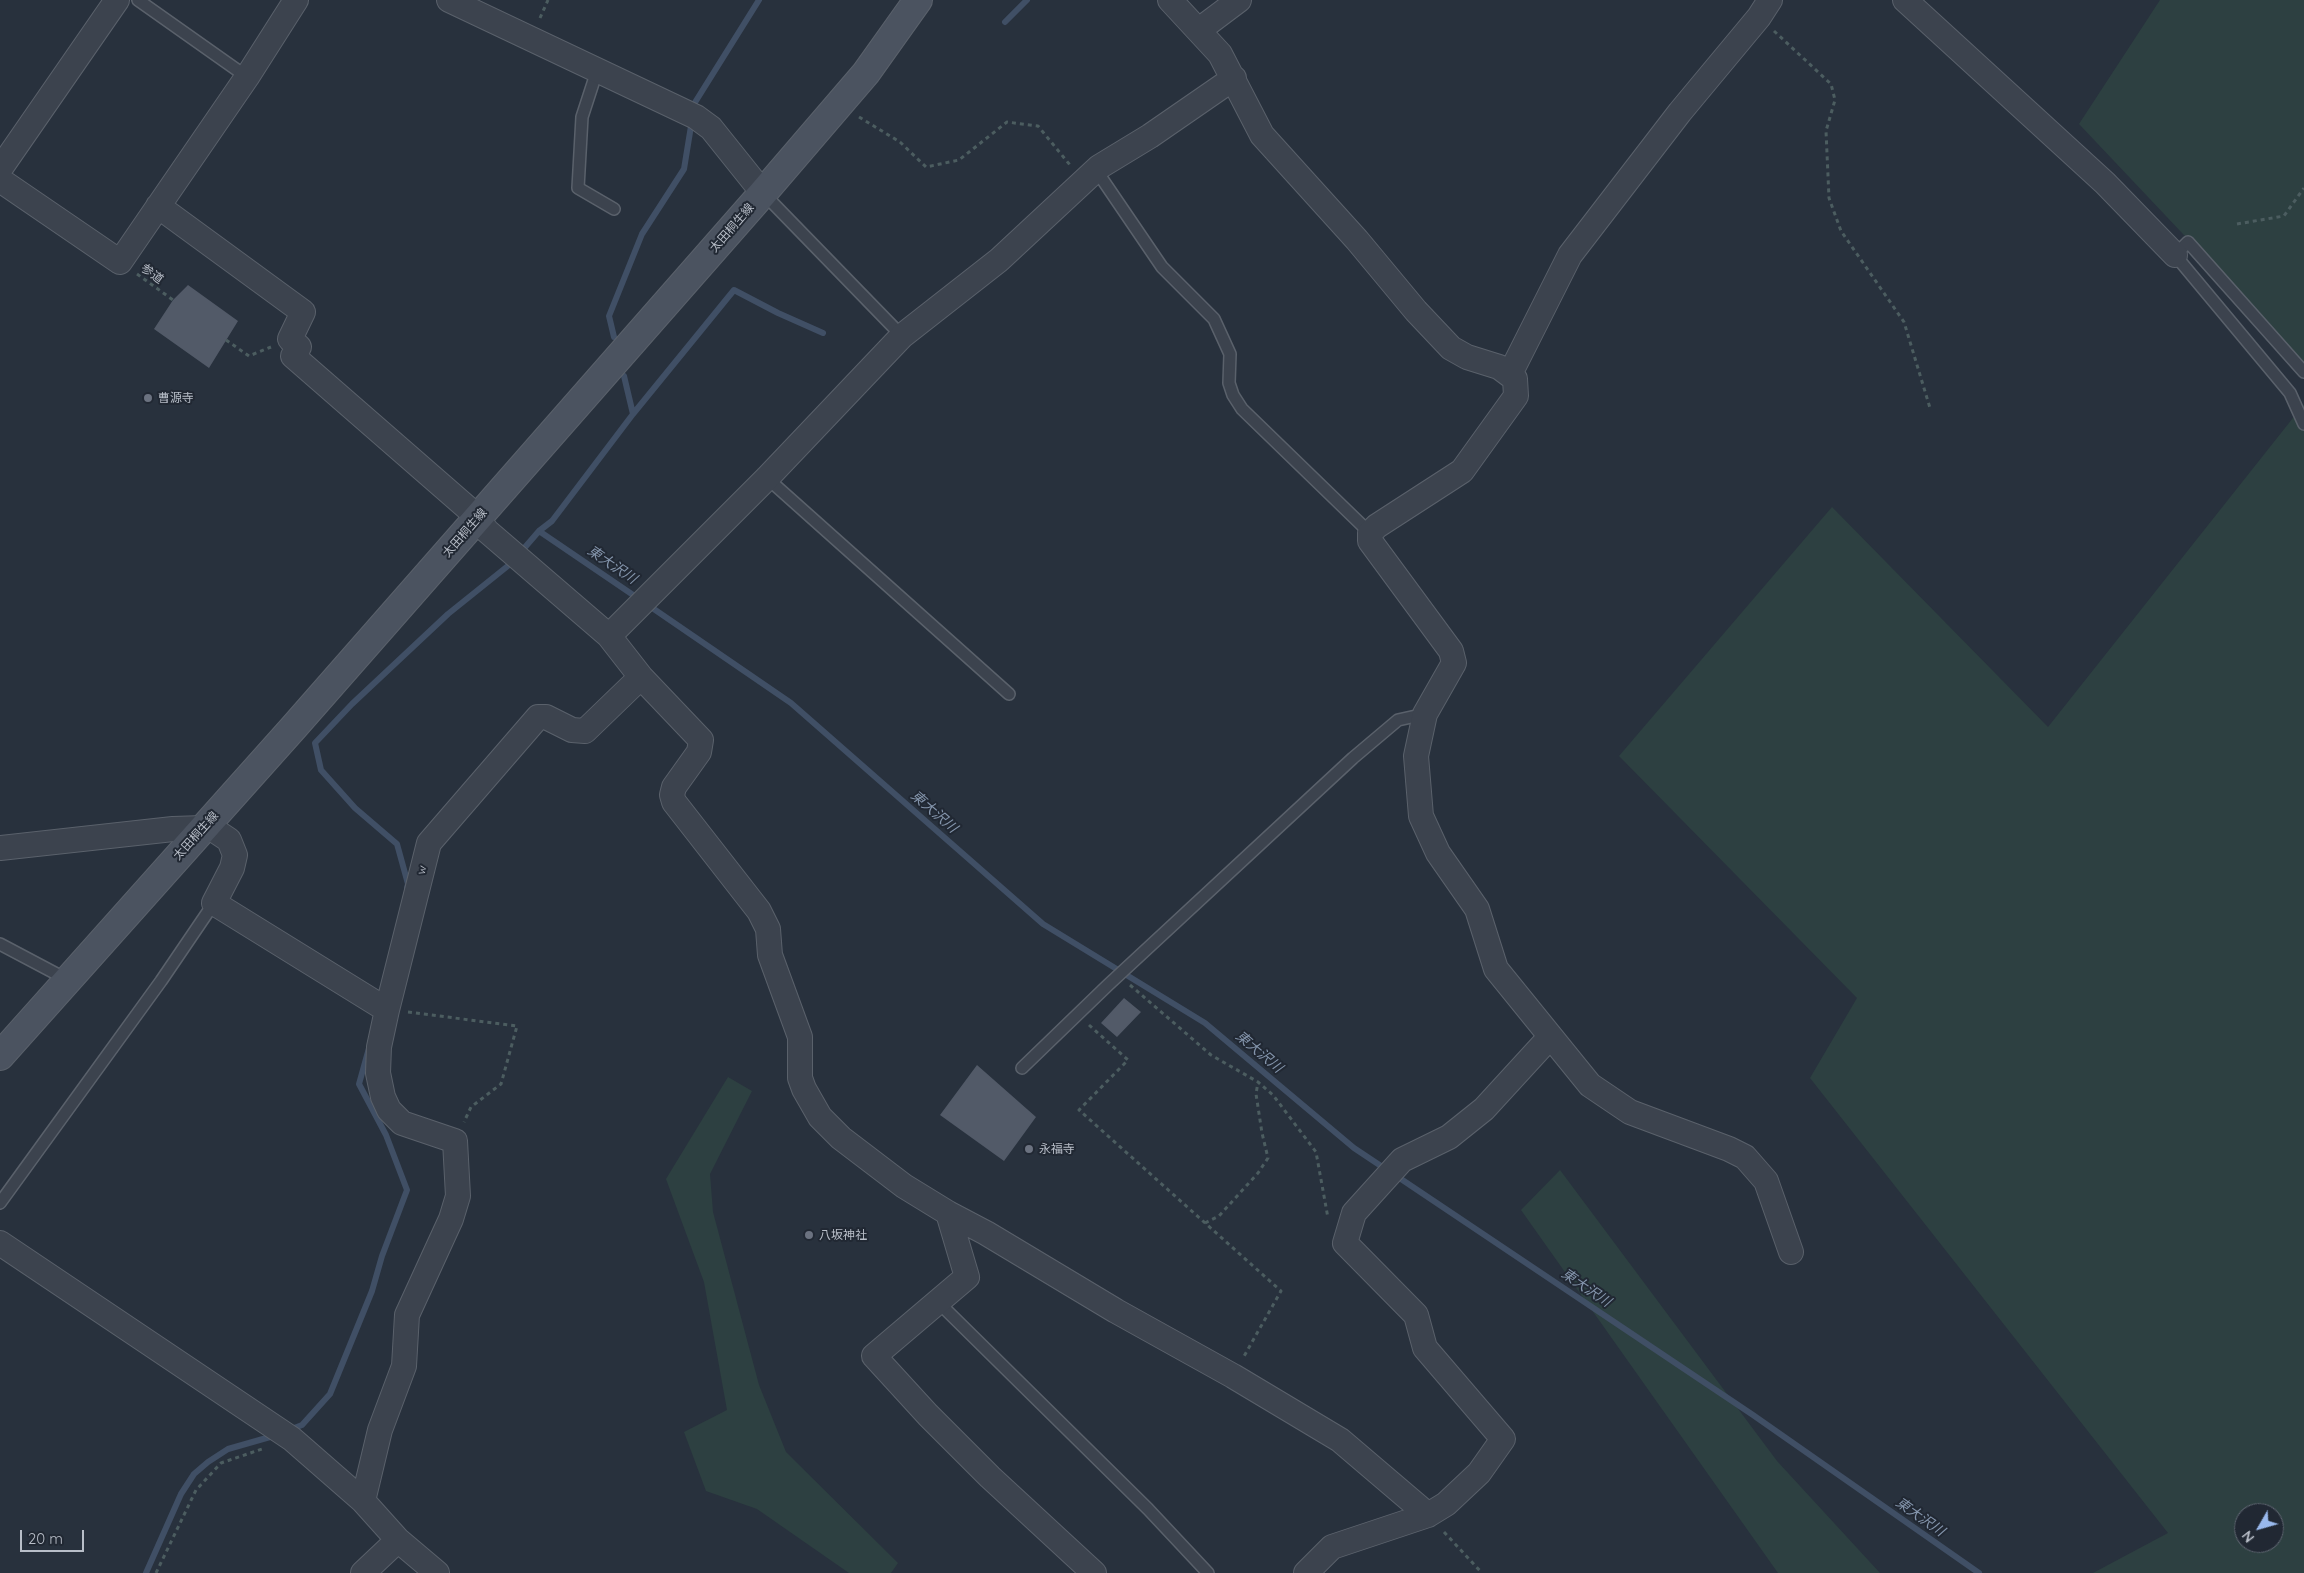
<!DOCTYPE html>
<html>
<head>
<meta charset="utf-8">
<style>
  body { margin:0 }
  #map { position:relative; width:2304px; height:1573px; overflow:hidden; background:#28313d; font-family:Quicksand,sans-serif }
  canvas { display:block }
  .north { position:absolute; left:2234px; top:1503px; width:50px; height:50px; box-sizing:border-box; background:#212833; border:1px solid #5d646f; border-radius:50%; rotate:232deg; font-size:14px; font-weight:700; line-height:20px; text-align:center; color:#b8bec8 }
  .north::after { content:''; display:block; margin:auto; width:18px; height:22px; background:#99b9ed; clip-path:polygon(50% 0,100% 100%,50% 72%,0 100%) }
  .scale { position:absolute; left:20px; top:1530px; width:64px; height:22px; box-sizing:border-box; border:2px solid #b8bec8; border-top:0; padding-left:6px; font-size:15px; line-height:18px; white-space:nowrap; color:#b8bec8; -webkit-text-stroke:4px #212833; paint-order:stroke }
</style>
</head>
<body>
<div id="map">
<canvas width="2304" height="1573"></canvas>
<div class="north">N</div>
<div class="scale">20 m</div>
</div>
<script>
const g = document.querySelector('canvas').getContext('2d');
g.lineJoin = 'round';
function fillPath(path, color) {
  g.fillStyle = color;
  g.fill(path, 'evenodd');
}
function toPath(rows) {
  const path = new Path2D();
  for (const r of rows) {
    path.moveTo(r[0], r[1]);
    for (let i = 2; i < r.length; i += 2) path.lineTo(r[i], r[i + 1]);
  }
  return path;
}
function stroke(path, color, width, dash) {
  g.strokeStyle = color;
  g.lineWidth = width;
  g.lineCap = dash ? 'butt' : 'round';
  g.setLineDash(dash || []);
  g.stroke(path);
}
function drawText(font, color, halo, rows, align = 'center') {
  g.font = font + ' Quicksand,"Noto Sans JP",sans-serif';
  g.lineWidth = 4;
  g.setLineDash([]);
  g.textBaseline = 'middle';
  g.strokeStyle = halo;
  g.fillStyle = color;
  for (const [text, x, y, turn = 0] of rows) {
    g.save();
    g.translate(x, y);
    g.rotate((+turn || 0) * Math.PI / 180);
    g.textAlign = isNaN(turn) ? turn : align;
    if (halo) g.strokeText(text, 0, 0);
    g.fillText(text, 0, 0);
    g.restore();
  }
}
fillPath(toPath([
  [2160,0,2304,0,2304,362,2079,124],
  [2304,404,2304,1573,2093,1573,2168,1533,1810,1078,1857,998,1619,756,1832,507,2048,727],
  [2244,1513,2274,1513,2274,1543,2244,1543],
  [728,1077,752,1091,710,1174,713,1212,759,1385,786,1452,898,1563,891,1573,849,1573,757,1509,706,1491,684,1432,727,1410,704,1282,666,1179],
  [1560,1170,1777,1461,1880,1573,1778,1573,1521,1210]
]), '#2d4041');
stroke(toPath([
  [1005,22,1027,0],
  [693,110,694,104,759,0],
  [614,337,609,316,642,234,684,169,692,120],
  [633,414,734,290,778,313,823,333],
  [539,531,639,599],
  [520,553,539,531,552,521,633,414,624,376],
  [648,605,791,703,1043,924,1205,1023,1354,1148,1387,1170],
  [407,888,408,884,397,844,355,808,321,770,315,743,352,704,448,614,514,561],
  [1395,1175,1753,1415,1979,1573],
  [289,1430,302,1425,330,1394,372,1291,382,1256,407,1190,386,1135,359,1084,369,1048],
  [146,1573,181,1494,194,1474,208,1462,228,1449,277,1435]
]), '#404f65', 6);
fillPath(toPath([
  [188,285,238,321,209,368,154,329,173,300],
  [1124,998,1141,1012,1117,1037,1101,1023],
  [977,1065,1036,1117,1004,1161,940,1115]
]), '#525a68');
const service = toPath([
  [138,0,247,77],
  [597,71,582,117,578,188,614,209],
  [1096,170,1162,267,1214,319,1230,354,1229,383,1233,395,1242,409,1370,533],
  [763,193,902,336],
  [2304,372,2188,242,2175,255,2290,393,2304,424],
  [767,478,1009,694],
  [0,944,68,980],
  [1022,1068,1108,985,1353,758,1398,720,1425,714],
  [0,1203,161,981,214,903],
  [937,1301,1148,1509,1208,1573]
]);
const minor = toPath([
  [449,0,696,117,711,128,763,193],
  [1170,0,1220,54,1262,135,1357,240,1416,311,1451,348,1467,357,1499,367,1515,379,1516,396,1462,471,1377,526,1370,533,1370,541,1451,651,1454,663,1425,714,1416,756,1421,816,1438,853,1477,909,1496,969,1590,1085,1630,1112,1729,1149,1745,1157,1766,1181,1791,1252],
  [1905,0,2105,183,2175,255],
  [1199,30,1239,0],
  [0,169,117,0],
  [0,180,120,262,247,77,296,0],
  [158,206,303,312,290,339,299,347,293,356,472,512,487,531,609,636,641,677,701,740,699,752,674,787,672,795,674,802,759,911,768,929,770,955,800,1037,800,1078,804,1089,820,1117,841,1138,904,1186,948,1213,967,1277,874,1356,928,1415,990,1477,1094,1573],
  [1510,374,1570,255,1680,112,1759,17,1770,0],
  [609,636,767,478,902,336,999,260,1099,167,1150,136,1234,78],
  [0,848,173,829,203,828,214,830,229,840,235,855,232,868,214,903,387,1010],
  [948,1213,986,1233,1116,1311,1233,1376,1340,1440,1428,1515],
  [0,1243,292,1439,363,1501,398,1540,437,1573],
  [363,1501,380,1430,404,1366,407,1315,451,1219,458,1196,455,1141,402,1123,389,1110,383,1097,378,1073,379,1047,387,1010,429,843,538,717,546,717,572,730,585,731,641,677],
  [363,1573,398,1540],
  [1306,1573,1332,1547,1428,1515,1446,1504,1479,1473,1503,1439,1425,1348,1416,1315,1345,1243,1354,1213,1402,1160,1449,1137,1484,1109,1550,1037]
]);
const secondary = toPath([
  [0,1056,294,727,763,193,866,73,918,0]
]);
stroke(service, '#5a616b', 14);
stroke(minor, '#5a616b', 26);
stroke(secondary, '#5a616b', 30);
stroke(toPath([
  [540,18,548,0],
  [1774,31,1831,84,1835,100,1826,131,1829,198,1841,231,1904,322,1930,408],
  [859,117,900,142,926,167,959,160,1007,122,1038,126,1070,165],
  [2237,224,2284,216,2304,188],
  [137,274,173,300],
  [226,340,249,356,271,347],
  [1130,985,1211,1055,1258,1082,1273,1095,1316,1152,1328,1218],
  [408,1012,517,1026,501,1084,471,1107,464,1122],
  [1089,1025,1128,1060,1079,1110,1281,1291,1243,1358],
  [1205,1223,1219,1216,1258,1173,1268,1158,1262,1133,1256,1094,1258,1082],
  [1444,1532,1482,1573],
  [156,1573,196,1490,221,1463,265,1448]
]), '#4c5d60', 3, [4, 4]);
stroke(service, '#3c434e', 11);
stroke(minor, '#3c434e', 24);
stroke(secondary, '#4b5360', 28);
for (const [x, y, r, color] of [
  [148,398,5,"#6b7280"],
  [1029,1149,5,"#6b7280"],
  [809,1235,5,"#6b7280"]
]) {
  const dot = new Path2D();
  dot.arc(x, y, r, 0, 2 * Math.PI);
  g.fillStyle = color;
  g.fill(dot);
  stroke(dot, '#212833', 2);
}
drawText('12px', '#b8bec8', '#212833', [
  ["太田桐生線",732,228,-49],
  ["参道",152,274,36],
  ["太田桐生線",465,533,-49],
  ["太田桐生線",196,836,-48],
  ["w",422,870,-76]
]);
drawText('12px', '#b8bec8', '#212833', [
  ["曹源寺",158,398],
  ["永福寺",1039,1149],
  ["八坂神社",819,1235]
], 'left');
drawText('italic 14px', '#8495ac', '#212833', [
  ["東大沢川",612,565,34],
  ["東大沢川",934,812,41],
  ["東大沢川",1259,1052,40],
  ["東大沢川",1586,1288,34],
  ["東大沢川",1920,1517,35]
]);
</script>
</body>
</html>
